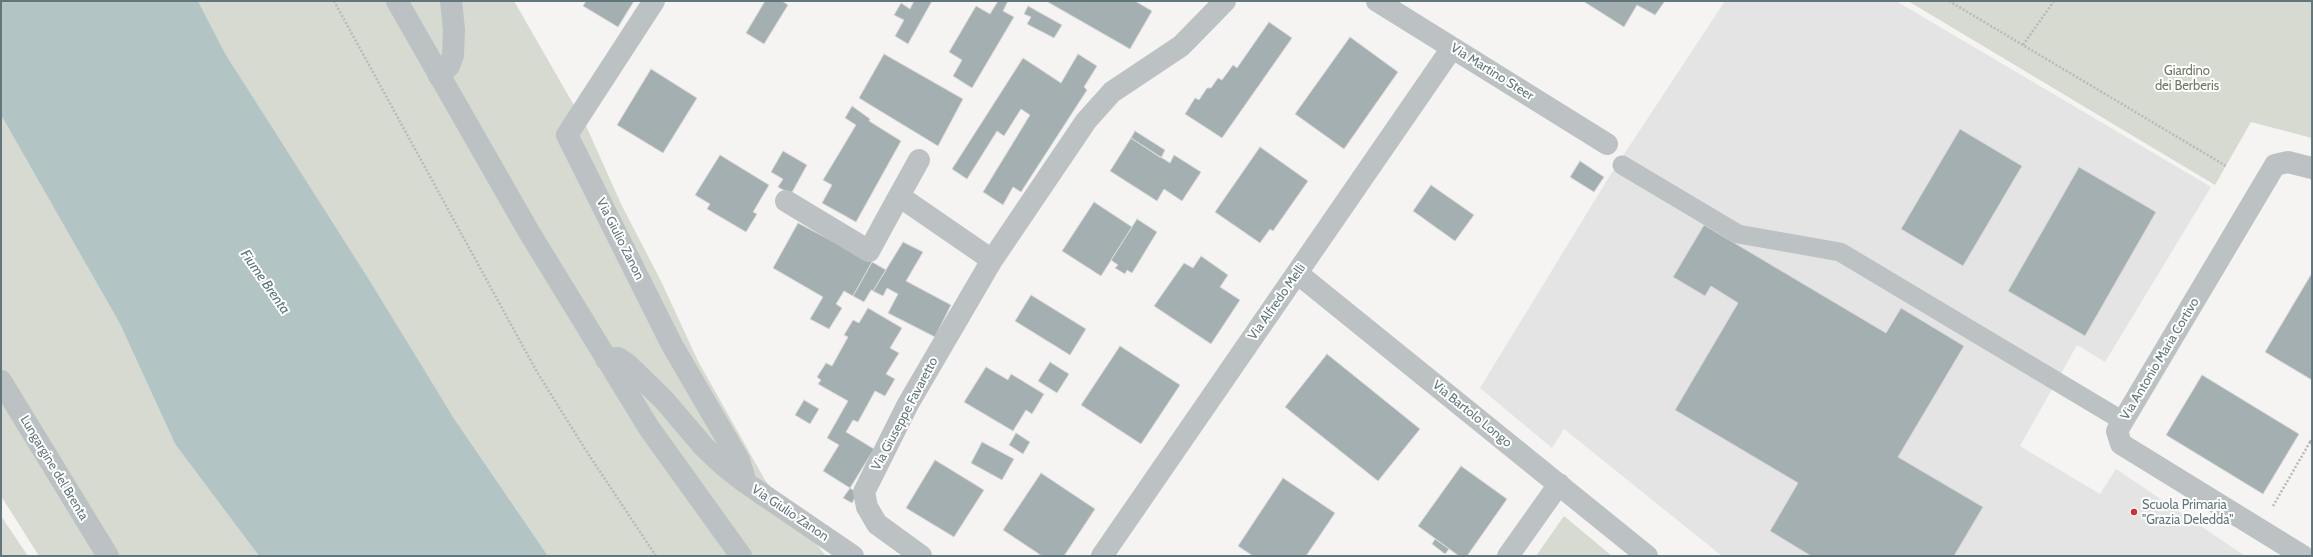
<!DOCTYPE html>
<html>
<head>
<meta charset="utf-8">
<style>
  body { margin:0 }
  #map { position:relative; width:2313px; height:557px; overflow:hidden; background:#f5f4f2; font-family:Cabin,sans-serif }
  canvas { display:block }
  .frame { position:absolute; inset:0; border:2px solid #62777b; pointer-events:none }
</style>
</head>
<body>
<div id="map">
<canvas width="2313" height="557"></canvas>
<div class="frame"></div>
</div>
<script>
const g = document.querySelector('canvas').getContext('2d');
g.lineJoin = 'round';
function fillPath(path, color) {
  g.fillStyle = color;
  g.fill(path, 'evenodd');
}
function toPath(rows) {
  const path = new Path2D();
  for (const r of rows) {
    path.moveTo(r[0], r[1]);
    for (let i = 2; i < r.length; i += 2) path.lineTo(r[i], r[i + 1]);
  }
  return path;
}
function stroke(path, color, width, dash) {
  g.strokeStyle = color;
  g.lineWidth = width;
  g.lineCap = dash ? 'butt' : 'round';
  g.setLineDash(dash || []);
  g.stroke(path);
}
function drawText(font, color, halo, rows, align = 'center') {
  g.font = font + ' Cabin,sans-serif';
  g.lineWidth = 4;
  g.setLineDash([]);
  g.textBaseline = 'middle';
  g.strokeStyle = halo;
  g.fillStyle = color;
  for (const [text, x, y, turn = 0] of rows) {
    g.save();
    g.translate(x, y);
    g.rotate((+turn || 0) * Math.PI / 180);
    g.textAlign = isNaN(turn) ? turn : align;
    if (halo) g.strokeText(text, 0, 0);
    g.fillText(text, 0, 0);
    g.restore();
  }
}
fillPath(toPath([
  [1725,1,1896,1,2211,187,2105,362,2077,345,2020,446,2100,494,2116,469,2245,556,1722,556,1564,429,1552,448,1480,388,1609,177]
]), '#e3e4e3');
fillPath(toPath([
  [198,1,514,1,587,128,622,206,661,281,698,361,765,480,826,556,548,556,453,417,226,55],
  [1908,1,2312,1,2312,138,2251,122,2215,185],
  [1,115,120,324,175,444,259,556,39,556,1,496],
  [1,516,28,556,1,556],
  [1564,516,1612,556,1536,556]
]), '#d6dad1');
fillPath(toPath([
  [1,1,198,1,226,55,371,283,453,417,548,556,259,556,175,444,120,324,1,115]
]), '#b2c4c4');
const building = toPath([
  [586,1,634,1,618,27,583,6,586,1],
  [765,1,782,1,788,5,764,44,746,33,765,1],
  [914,1,932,1,908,44,895,36,904,20,894,15,901,3,910,9,914,1],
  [998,1,1008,1,1003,11,1014,17,972,88,953,76,962,60,949,52,976,6,990,14,998,1],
  [1046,1,1135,1,1152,11,1130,49,1046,1],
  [1583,1,1665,1,1655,15,1637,5,1624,27,1583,1],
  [1028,6,1062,25,1054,38,1027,24,1031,17,1024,14,1028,6],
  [1269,22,1292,38,1222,138,1185,114,1195,98,1199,100,1207,88,1211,88,1218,78,1222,80,1233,65,1237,68,1269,22],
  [1350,37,1398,72,1344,149,1295,114,1350,37],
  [884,54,963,99,938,146,859,98,884,54],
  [1078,54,1097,66,1084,87,1087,90,1021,192,1013,187,1003,205,983,192,1030,115,1021,109,1004,136,997,131,967,179,952,169,1023,58,1061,83,1078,54],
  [651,69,697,98,663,153,617,125,651,69],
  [852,106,870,119,869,121,901,141,856,222,822,203,832,185,823,180,856,125,845,118,852,106],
  [1960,129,2022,166,1963,266,1901,229,1960,129],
  [1135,131,1165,150,1161,158,1131,138,1135,131],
  [1131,138,1170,163,1174,155,1201,172,1182,201,1164,189,1157,201,1110,171,1131,138],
  [1260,147,1308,181,1273,231,1270,229,1260,243,1215,212,1260,147],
  [783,151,807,165,791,194,778,187,783,179,771,172,783,151],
  [720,155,769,185,753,212,757,214,746,232,707,209,710,204,695,195,720,155],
  [1580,161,1604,177,1594,192,1570,177,1580,161],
  [2079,167,2156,212,2085,336,2008,291,2079,167],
  [1431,185,1474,215,1455,241,1413,211,1431,185],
  [1094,202,1132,227,1101,276,1062,251,1094,202],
  [1137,219,1157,232,1132,273,1127,270,1125,274,1115,268,1118,265,1111,260,1137,219],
  [798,223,872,262,853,296,844,291,836,304,842,308,829,329,810,319,823,297,773,268,798,223],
  [1704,225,1886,333,1901,308,1964,346,1898,457,1983,507,1954,556,1811,556,1770,531,1798,483,1675,410,1738,303,1711,286,1705,296,1673,277,1704,225],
  [903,242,923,252,906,281,951,305,935,337,888,313,898,294,887,288,883,296,873,291,903,242],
  [1201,256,1228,275,1220,287,1240,300,1211,344,1154,306,1184,263,1193,268,1201,256],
  [872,262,886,270,873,291,871,290,864,302,853,296,872,262],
  [2312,273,2312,380,2265,352,2312,273],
  [1031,295,1086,329,1070,355,1015,321,1031,295],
  [868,308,902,328,890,348,899,353,886,374,895,379,885,396,875,391,858,422,853,420,846,432,874,449,850,488,823,471,839,445,827,438,848,401,818,384,821,380,817,377,826,363,832,366,848,337,844,335,853,320,859,323,868,308],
  [1120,346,1180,385,1141,444,1081,405,1120,346],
  [1327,354,1420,429,1378,481,1285,407,1327,354],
  [1050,362,1069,374,1057,393,1038,381,1050,362],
  [986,367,1008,380,1011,374,1044,394,1032,414,1026,410,1013,431,964,402,986,367],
  [2202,375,2299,434,2263,494,2166,435,2202,375],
  [804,400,819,409,810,424,795,415,804,400],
  [1016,433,1030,442,1023,454,1009,445,1016,433],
  [982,442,1014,459,1002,480,971,463,982,442],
  [935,460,984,490,954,537,906,508,935,460],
  [1461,466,1507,499,1467,556,1459,556,1418,526,1461,466],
  [1041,473,1095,509,1064,556,1042,556,1003,530,1041,473],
  [1283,478,1335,513,1306,556,1253,556,1238,546,1283,478],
  [850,488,857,493,852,503,843,498,850,488],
  [1435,539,1449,549,1445,554,1432,544,1435,539]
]);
fillPath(building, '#a4afb1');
stroke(building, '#d7d6d4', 1);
stroke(toPath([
  [334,1,537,372,585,449,656,556],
  [1949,1,2226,166],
  [2023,45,2054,1],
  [2310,442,2312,439],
  [2273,506,2310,442,2312,444]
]), '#b6babb', 2.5, [2, 2]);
stroke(toPath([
  [1622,165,1738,234,1840,252,2123,421]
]), '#bcc2c3', 19);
stroke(toPath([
  [654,1,567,135,672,345,739,460,746,483],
  [1377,1,1607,144],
  [439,76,449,66,453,55,454,30,451,1],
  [919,160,899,196,992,260],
  [786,201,869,251,899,196],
  [1297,273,1647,556],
  [606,359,618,358,627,364,664,400,704,447,723,465,746,483,853,556],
  [1,381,108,556],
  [921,556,877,524,867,507,864,492,908,404,992,260,1086,121,1112,92,1181,46,1225,1],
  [1102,556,1452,48],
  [1508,556,1559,484],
  [2303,556,2121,444,2117,431,2275,165,2288,162,2312,168]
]), '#bcc2c3', 22);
stroke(toPath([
  [397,1,529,232,649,428,741,556]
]), '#bcc2c3', 22);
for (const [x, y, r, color] of [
  [2134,512,4,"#d92d31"]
]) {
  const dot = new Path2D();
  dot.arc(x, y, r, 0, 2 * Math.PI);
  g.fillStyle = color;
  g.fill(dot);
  stroke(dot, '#fff', 1.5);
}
drawText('13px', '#6e7964', '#fff', [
  ["Giardino",2187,71],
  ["dei Berberis",2187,86]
]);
drawText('13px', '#62777b', '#fff', [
  ["Via Martino Steer",1492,72,32],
  ["Via Giulio Zanon",620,239,63],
  ["Via Alfredo Melli",1277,302,-55],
  ["Via Antonio Maria Cortivo",2160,359,-59],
  ["Via Giuseppe Favaretto",905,414,-62],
  ["Via Bartolo Longo",1472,414,39],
  ["Lungargine del Brenta",54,468,59],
  ["Via Giulio Zanon",790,513,34]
]);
drawText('13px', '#62777b', '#fff', [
  ["Scuola Primaria",2142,505],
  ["\"Grazia Deledda\"",2142,520]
], 'left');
drawText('italic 14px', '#5c7777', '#fff', [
  ["Fiume Brenta",265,282,55]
]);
</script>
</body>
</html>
